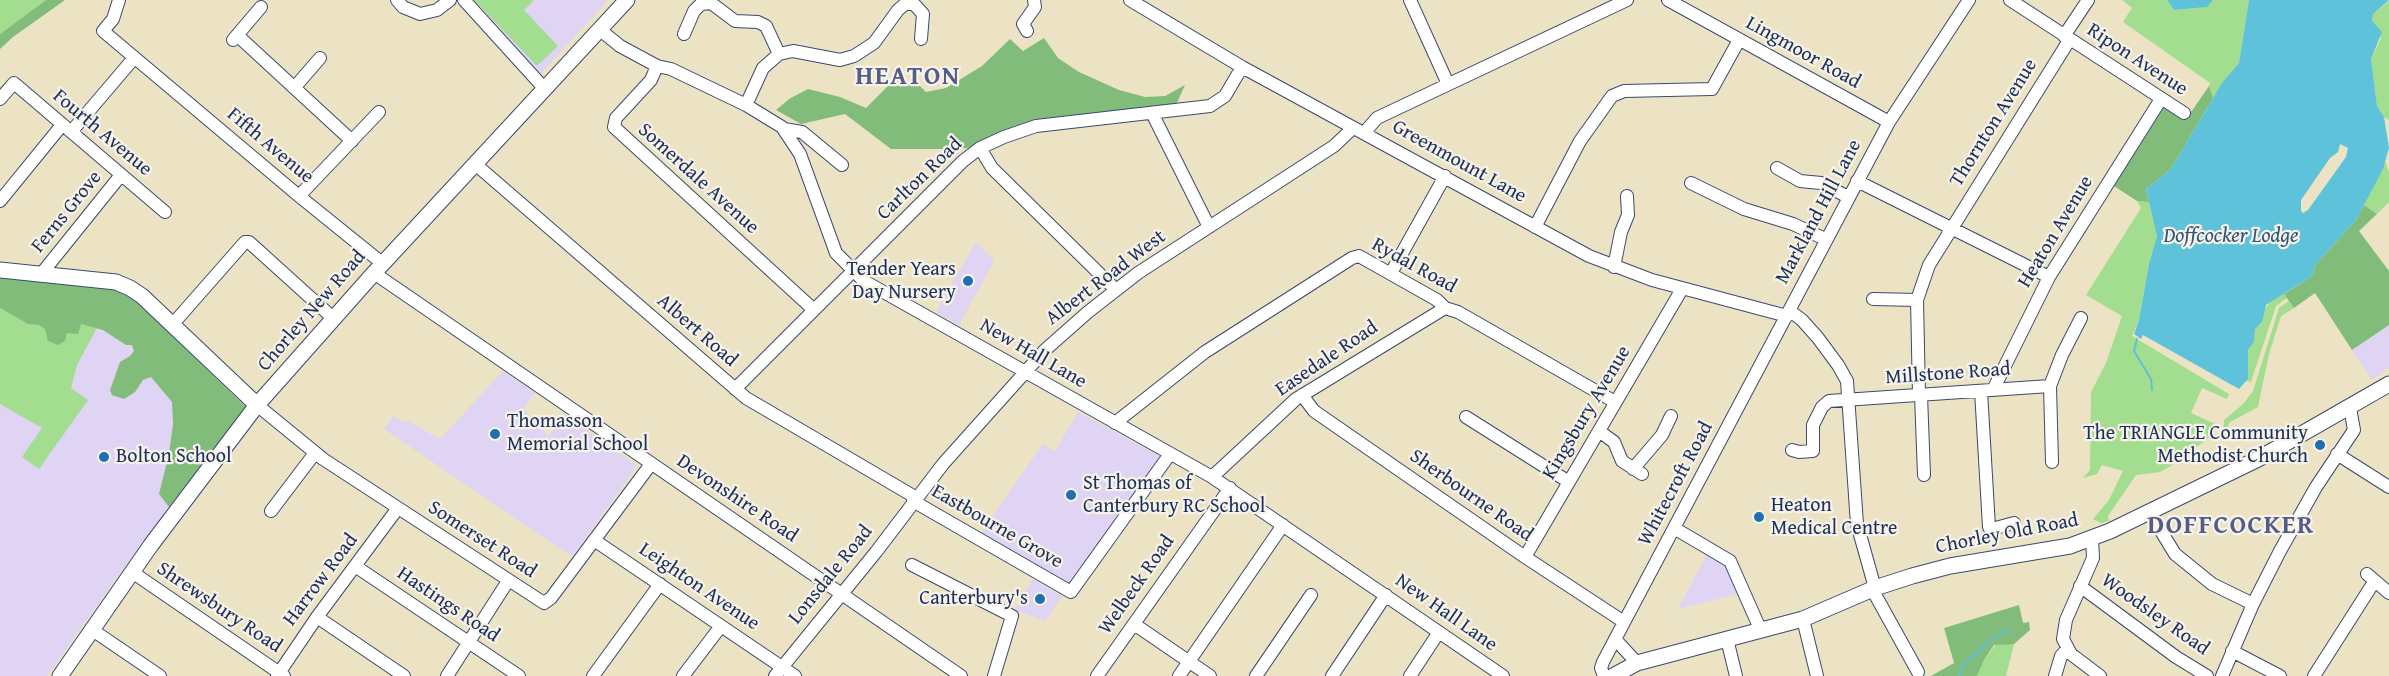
<!DOCTYPE html>
<html>
<head>
<meta charset="utf-8">
<style>
  body { margin:0 }
  canvas { display:block; background:#ece3c4 }
</style>
</head>
<body>
<canvas width="2389" height="676"></canvas>
<script>
const g = document.querySelector('canvas').getContext('2d');
g.lineJoin = 'round';
function fillPath(path, color) {
  g.fillStyle = color;
  g.fill(path, 'evenodd');
}
function toPath(rows) {
  const path = new Path2D();
  for (const r of rows) {
    path.moveTo(r[0], r[1]);
    for (let i = 2; i < r.length; i += 2) path.lineTo(r[i], r[i + 1]);
  }
  return path;
}
function stroke(path, color, width, dash) {
  g.strokeStyle = color;
  g.lineWidth = width;
  g.lineCap = dash ? 'butt' : 'round';
  g.setLineDash(dash || []);
  g.stroke(path);
}
function drawText(font, color, halo, rows, align = 'center') {
  g.font = font + ' "Gentium Book Plus",serif';
  g.lineWidth = 4.5;
  g.setLineDash([]);
  g.textBaseline = 'middle';
  g.strokeStyle = halo;
  g.fillStyle = color;
  for (const [text, x, y, turn = 0] of rows) {
    g.save();
    g.translate(x, y);
    g.rotate((+turn || 0) * Math.PI / 180);
    g.textAlign = isNaN(turn) ? turn : align;
    if (halo) g.strokeText(text, 0, 0);
    g.fillText(text, 0, 0);
    g.restore();
  }
}
fillPath(toPath([
  [471,0,608,0,539,76],
  [976,242,994,261,959,325,936,312],
  [0,277,116,290,148,312,246,407,116,578,47,676,0,676],
  [2389,325,2389,368,2372,380,2352,350],
  [503,371,535,393,523,409,540,424,548,437,564,414,637,466,572,557,384,429,394,416,402,422,408,421,440,439],
  [1078,412,1161,457,1071,584,981,533,1043,444,1055,451],
  [1707,554,1728,568,1738,594,1678,609],
  [1033,579,1062,596,1045,621,1014,610]
]), '#e0d4f4');
fillPath(toPath([
  [0,0,46,0,0,34],
  [474,0,534,0,524,10,558,46,537,66],
  [2122,0,2167,0,2174,10,2206,7,2213,0,2249,0,2239,63,2223,83,2213,98,2209,86,2210,83,2123,22,2132,8],
  [2389,1,2389,120,2384,117,2377,106,2371,59,2381,38,2372,21,2373,14],
  [2385,161,2389,172,2389,202,2377,214,2364,205],
  [2137,201,2149,202,2157,236,2149,264,2139,320,2132,336,2229,394,2227,399,2202,388,2191,413,2215,424,2214,434,2171,466,2160,472,2136,475,2108,516,2109,521,2101,523,2093,519,2109,500,2123,471,2102,465,2097,474,2083,478,2090,470,2091,392,2106,363,2122,316,2086,295,2141,208],
  [2284,294,2287,298,2276,306,2251,382,2247,381,2248,350,2254,342,2255,329,2262,322,2264,310,2274,298],
  [2289,301,2294,308,2281,316,2269,354,2258,407,2230,422,2223,435,2224,420,2243,404,2253,391,2279,308],
  [0,308,28,324,39,325,46,329,67,333,81,324,97,328,77,365,71,388,88,400,39,469,22,457,42,428,0,404],
  [1997,643,2014,644,2006,676,1977,676,1984,660]
]), '#a3dd8f');
fillPath(toPath([
  [46,0,65,0,13,37,0,49,0,34],
  [1044,38,1058,58,1079,72,1119,90,1145,97,1165,96,1185,85,1176,105,1006,131,968,148,946,149,891,149,845,114,801,124,776,110,789,99,808,89,840,97,866,108,897,77,903,83,917,83,926,92,946,88,982,66,1010,39,1023,51],
  [2209,86,2213,98,2171,169,2146,189,2149,202,2137,201,2114,186,2166,104,2187,118],
  [2364,205,2377,214,2359,231,2389,271,2389,325,2352,350,2315,293,2294,308,2284,294,2312,276,2316,264,2356,220],
  [0,277,80,282,116,290,135,300,246,407,169,507,159,494,169,454,173,424,172,402,151,377,143,380,135,392,124,399,112,395,110,390,120,362,130,356,134,351,132,345,126,345,103,330,81,324,78,334,67,333,65,341,58,345,48,341,45,329,39,325,28,324,0,308],
  [2019,605,2023,623,2029,622,2030,630,2014,644,1994,645,1984,660,1977,676,1931,676,1954,663,1944,628]
]), '#82bc7a');
fillPath(toPath([
  [2167,0,2213,0,2207,7,2174,10],
  [2249,0,2389,0,2373,14,2372,21,2382,32,2371,59,2377,106,2384,117,2389,148,2383,169,2356,220,2316,264,2312,276,2266,305,2262,322,2255,329,2254,342,2248,350,2248,379,2239,389,2143,335,2141,339,2134,334,2139,320,2149,264,2157,236,2146,189,2171,169,2222,83,2239,63],
  [2340,144,2348,148,2346,157,2308,210,2303,213,2301,211,2301,200,2330,158,2338,152]
]), '#5dc2da');
stroke(toPath([
  [2137,339,2134,351,2151,379,2152,390],
  [1959,676,1963,665,1993,638,2009,629]
]), '#5dc2da', 2);
const minor = toPath([
  [119,0,113,19,103,31,299,196,382,263],
  [397,0,403,7,420,14,437,10,450,0],
  [464,0,544,88],
  [1130,0,1242,67,1589,256,1652,280,1787,316],
  [1410,0,1448,84],
  [1668,0,1889,122],
  [2010,0,2184,113],
  [599,29,620,46,657,66,671,69,746,105,782,127,800,154,836,253,864,281,1212,477,1503,676],
  [1027,31,1023,24,1035,7,1034,0],
  [684,34,694,11,701,4,711,3,735,21,758,22,766,26,779,54],
  [237,35,352,141],
  [2064,36,2088,0],
  [233,40,261,7],
  [657,66,651,80,616,118,614,127,814,310],
  [294,88,320,58],
  [0,99,14,83,165,212],
  [746,105,763,68,779,54,793,51,840,60,854,56,874,43,898,10,905,4,914,4,923,14,921,39],
  [1152,113,1209,227],
  [784,129,802,132,842,165],
  [71,132,134,58],
  [1364,133,1377,118,1627,0],
  [980,148,992,168,1116,290],
  [474,163,746,398,915,497],
  [1777,168,1800,181,1821,183,1848,197],
  [1857,181,2049,277],
  [1691,183,1744,209,1793,224,1825,239],
  [299,196,379,112],
  [0,201,62,125],
  [1535,227,1580,141,1612,96,1624,91,1712,89,1739,40],
  [1614,267,1621,232,1628,215,1627,196],
  [42,273,121,175],
  [374,273,961,676],
  [1391,273,1445,176],
  [1873,299,1917,300],
  [1790,311,1802,320,1818,338,1838,365,1847,381,1857,524,1875,588],
  [172,325,245,242,249,242,333,318],
  [735,389,963,161,980,148,1004,137,1036,126,1210,106,1225,96,1242,67],
  [1993,390,2049,277,2161,99],
  [1981,391,1989,527,1992,529,2014,523],
  [1302,395,1314,411,1525,557,1624,622],
  [1919,395,1917,300,1929,265,2070,39],
  [1921,395,1924,475],
  [257,405,323,459,544,603,551,598,651,464],
  [1466,417,1569,482],
  [1115,423,1205,352,1352,258,1359,256,1437,300,1445,308,1458,312,1615,402],
  [1599,431,1614,442,1622,461,1642,474],
  [1792,450,1799,452,1813,451,1813,425,1822,407,1829,401,2050,386],
  [2337,454,2389,487],
  [2052,462,2050,386,2062,355,2081,318],
  [1633,469,1662,435,1671,416],
  [1212,477,1296,399,1445,308],
  [913,501,1071,592,1170,454],
  [271,511,315,453],
  [2150,513,2175,554,2212,584,2253,604],
  [1674,528,1730,561,1761,631],
  [2092,538,2093,558,2066,620,2063,639,2071,654,2100,676],
  [594,540,795,676],
  [1525,557,1682,289],
  [912,565,1012,616,994,676],
  [355,566,519,676],
  [132,572,284,676],
  [2367,574,2389,593],
  [2080,586,2176,657,2207,676],
  [1872,589,1918,672],
  [317,617,404,676],
  [1803,619,1817,676],
  [1134,624,1210,676],
  [91,629,160,676],
  [1615,639,1637,663],
  [1727,639,1736,676],
  [2232,651,2280,676],
  [277,676,317,617,398,508],
  [447,676,508,581],
  [593,676,660,584],
  [683,676,721,626],
  [775,676,876,552,943,464,1045,350,1088,312,1138,273,1334,146,1353,128],
  [1097,676,1230,488],
  [1179,676,1283,525],
  [1256,676,1311,595],
  [1332,676,1386,595],
  [1410,676,1439,632],
  [1604,676,1601,668,1603,662,1889,122,1969,0],
  [2055,676,2061,656,2067,649],
  [2222,676,2253,604,2280,551,2316,487,2354,430,2350,408],
  [2314,676,2374,582]
]);
const major = toPath([
  [0,270,116,282,130,288,142,296,257,405],
  [60,676,151,545,257,405,374,273,627,0],
  [1613,676,1637,663,1803,619,1875,588,1912,576,1950,566,2070,546,2110,531,2258,459,2389,384]
]);
stroke(minor, '#3a4a6d', 14);
stroke(major, '#3a4a6d', 17);
stroke(minor, '#fff', 12);
stroke(major, '#fff', 15);
for (const [x, y, r, color] of [
  [968,281,6,"#1f6fb2"],
  [495,434,6,"#1f6fb2"],
  [2320,445,6,"#1f6fb2"],
  [104,457,6,"#1f6fb2"],
  [1071,495,6,"#1f6fb2"],
  [1759,517,6,"#1f6fb2"],
  [1040,599,6,"#1f6fb2"]
]) {
  const dot = new Path2D();
  dot.arc(x, y, r, 0, 2 * Math.PI);
  g.fillStyle = color;
  g.fill(dot);
  stroke(dot, '#f7f3e8', 2);
}
drawText('20px', '#1b2f5e', '#f7f3e8', [
  ["Lingmoor Road",1803,53,29],
  ["Ripon Avenue",2137,60,33],
  ["Thornton Avenue",1994,123,-58],
  ["Fourth Avenue",102,133,40],
  ["Fifth Avenue",270,146,40],
  ["Greenmount Lane",1459,162,29],
  ["Somerdale Avenue",698,179,42],
  ["Carlton Road",920,179,-44],
  ["Ferns Grove",67,212,-51],
  ["Markland Hill Lane",1819,212,-62],
  ["Heaton Avenue",2056,232,-59],
  ["Rydal Road",1414,266,29],
  ["Albert Road West",1106,278,-37],
  ["Chorley New Road",312,311,-49],
  ["Albert Road",697,331,41],
  ["New Hall Lane",1033,354,30],
  ["Easedale Road",1327,359,-34],
  ["Millstone Road",1948,374,-4],
  ["Kingsbury Avenue",1587,413,-59],
  ["Whitecroft Road",1676,484,-62],
  ["Sherbourne Road",1471,496,35],
  ["Devonshire Road",737,499,34],
  ["Eastbourne Grove",997,527,30],
  ["Chorley Old Road",2007,534,-11],
  ["Somerset Road",482,540,33],
  ["Lonsdale Road",831,575,-51],
  ["Harrow Road",321,580,-53],
  ["Welbeck Road",1137,585,-55],
  ["Leighton Avenue",699,587,34],
  ["Hastings Road",448,605,34],
  ["Shrewsbury Road",219,608,34],
  ["New Hall Lane",1446,613,35],
  ["Woodsley Road",2155,615,35]
]);
drawText('20px', '#1b2f5e', '#f7f3e8', [
  ["Tender Years",956,270,"right"],
  ["Day Nursery",956,293,"right"],
  ["Thomasson",507,422],
  ["Memorial School",507,445],
  ["The TRIANGLE Community",2308,434,"right"],
  ["Methodist Church",2308,457,"right"],
  ["Bolton School",116,457],
  ["St Thomas of",1083,484],
  ["Canterbury RC School",1083,507],
  ["Heaton",1771,506],
  ["Medical Centre",1771,529],
  ["Canterbury's",1028,599,"right"]
], 'left');
drawText('italic 21px', '#2c547d', '#f7f3e8', [
  ["Doffcocker Lodge",2231,237]
]);
g.letterSpacing = '1.5px';
drawText('bold 26px', '#545d8a', '#f7f3e8', [
  ["HEATON",908,77],
  ["DOFFCOCKER",2231,526]
]);
g.letterSpacing = '0px';
</script>
</body>
</html>
